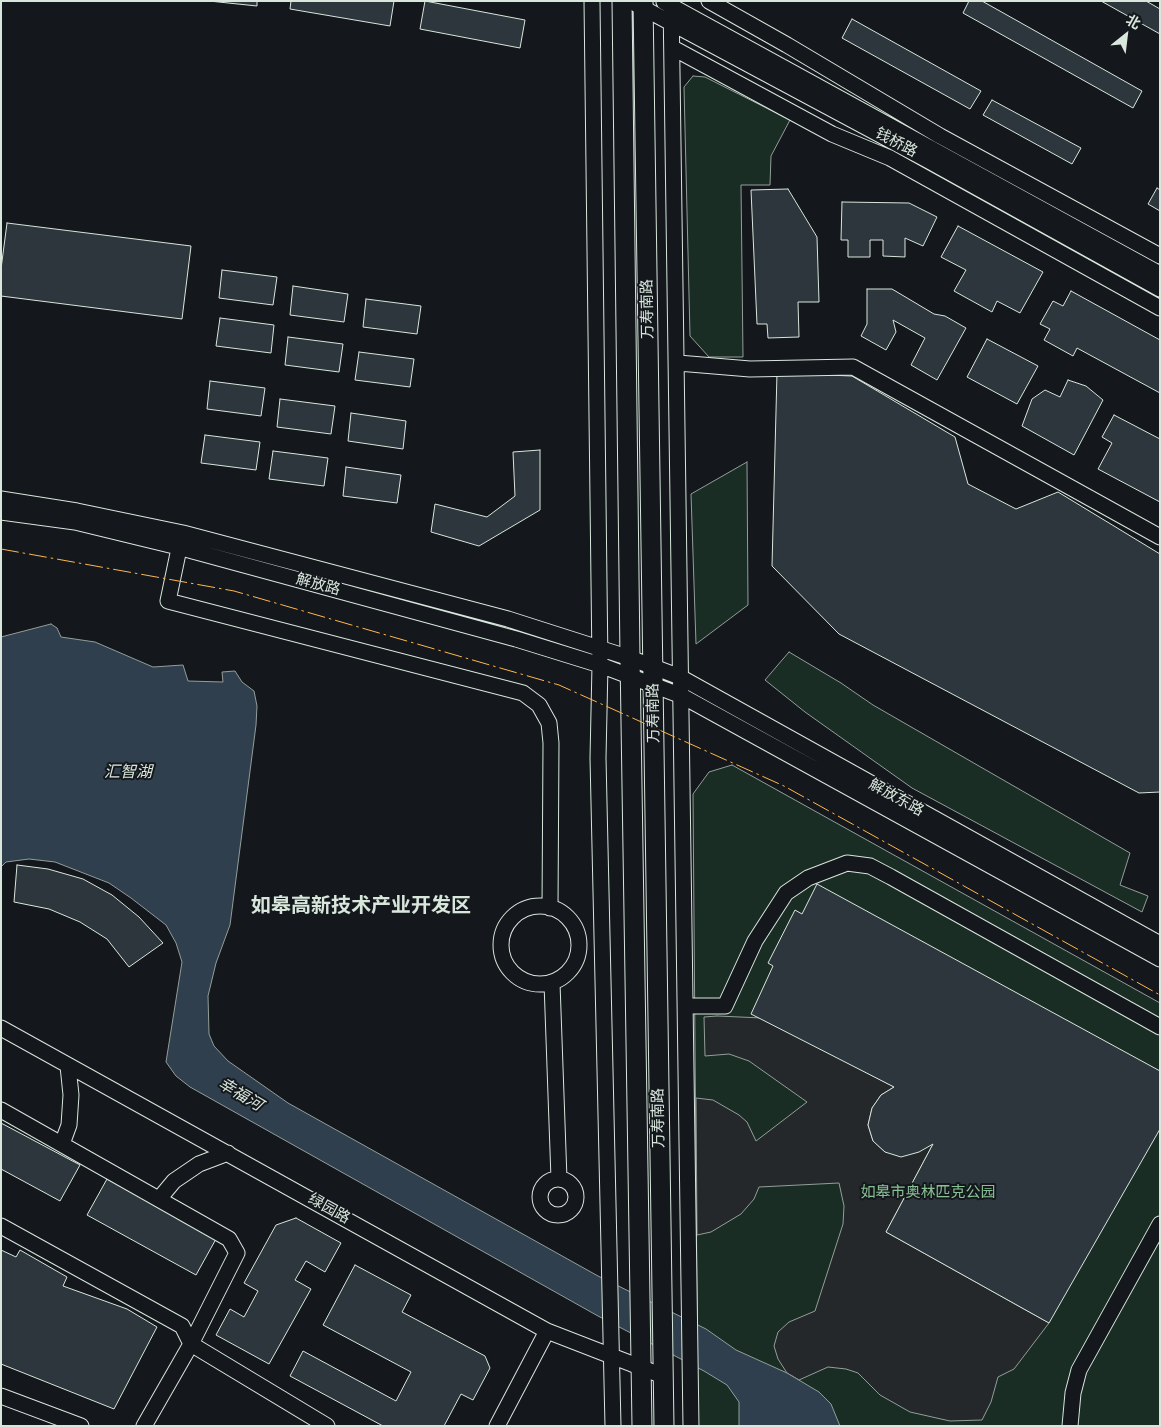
<!DOCTYPE html>
<html>
<head>
<meta charset="utf-8">
<style>
  body { margin:0 }
  #map { position:relative; width:1161px; height:1427px; overflow:hidden; background:#14181c; font-family:"Archivo Narrow","Noto Sans SC",sans-serif }
  canvas { display:block }
  .frame { position:absolute; inset:0; border:2px solid #d8e6dc; pointer-events:none }
  .north { position:absolute; left:1101px; top:10px; width:50px; height:50px; -webkit-text-stroke:4px #14181c; paint-order:stroke; rotate:29deg; font-size:14px; font-weight:700; line-height:20px; text-align:center; color:#d8e6dc }
  .north::after { content:''; display:block; margin:auto; width:18px; height:22px; background:#d8e6dc; clip-path:polygon(50% 0,100% 100%,50% 72%,0 100%) }
</style>
</head>
<body>
<div id="map">
<canvas width="1161" height="1427"></canvas>
<div class="frame"></div>
<div class="north">北</div>
</div>
<script>
const g = document.querySelector('canvas').getContext('2d');
g.lineJoin = 'round';
function fillPath(path, color) {
  g.fillStyle = color;
  g.fill(path, 'evenodd');
}
function toPath(rows) {
  const path = new Path2D();
  for (const r of rows) {
    if (r.length === 3) {
      path.moveTo(r[0] + r[2], r[1]);
      path.arc(r[0], r[1], r[2], 0, 2 * Math.PI);
      continue;
    }
    path.moveTo(r[0], r[1]);
    for (let i = 2; i < r.length; i += 2) path.lineTo(r[i], r[i + 1]);
  }
  return path;
}
function stroke(path, color, width, dash) {
  g.strokeStyle = color;
  g.lineWidth = width;
  g.lineCap = dash ? 'butt' : 'round';
  g.setLineDash(dash || []);
  g.stroke(path);
}
function drawText(font, color, halo, rows, align = 'center') {
  g.font = font + ' "Archivo Narrow","Noto Sans SC",sans-serif';
  g.lineWidth = 4;
  g.setLineDash([]);
  g.textBaseline = 'middle';
  g.strokeStyle = halo;
  g.fillStyle = color;
  for (const [text, x, y, turn = 0] of rows) {
    g.save();
    g.translate(x, y);
    g.rotate((+turn || 0) * Math.PI / 180);
    g.textAlign = isNaN(turn) ? turn : align;
    if (halo) g.strokeText(text, 0, 0);
    g.fillText(text, 0, 0);
    g.restore();
  }
}
const green = toPath([
  [693,76,705,77,790,120,771,156,770,185,741,185,743,357,709,357,690,336,684,87,693,76],
  [747,462,748,605,696,644,691,494,747,462],
  [789,652,841,683,873,705,1130,853,1120,885,1148,896,1142,912,912,788,805,712,765,680,789,652],
  [732,765,1160,1003,1160,1426,698,1426,693,794,709,772,732,765]
]);
fillPath(green, '#1a2d24');
stroke(green, '#939e99', 1);
const parking = toPath([
  [717,1016,762,1018,894,1087,881,1095,872,1108,868,1125,873,1141,885,1152,933,1144,886,1232,1049,1323,1014,1369,998,1377,991,1402,982,1420,950,1421,910,1412,880,1395,858,1373,846,1369,828,1367,799,1380,787,1373,778,1359,774,1346,778,1332,789,1322,815,1311,843,1224,844,1206,839,1183,759,1187,754,1199,741,1214,711,1232,697,1235,696,1098,713,1100,739,1115,747,1122,756,1141,807,1102,749,1061,729,1054,705,1056,704,1017,717,1016]
]);
fillPath(parking, '#24282b');
stroke(parking, '#939e99', 1);
const water = toPath([
  [51,624,57,628,61,637,95,642,153,667,183,665,188,681,223,682,222,672,235,671,242,682,254,691,257,706,256,725,230,925,216,963,208,996,209,1034,214,1046,228,1061,288,1103,598,1276,706,1329,736,1350,787,1373,819,1392,831,1404,840,1426,739,1426,739,1402,727,1385,704,1371,598,1316,190,1087,176,1076,166,1062,182,962,176,943,166,925,131,898,109,883,55,862,29,859,6,862,1,867,1,637,51,624]
]);
fillPath(water, '#2f3f4d');
stroke(water, '#939e99', 1);
const building = toPath([
  [209,1,257,1,257,6,209,1],
  [291,1,394,1,390,26,290,9,291,1],
  [425,1,525,20,520,48,420,29,425,1],
  [969,1,982,1,1142,91,1133,108,963,13,969,1],
  [1101,1,1146,1,1160,9,1160,34,1101,1],
  [852,19,981,91,970,109,842,38,852,19],
  [992,100,1081,148,1072,164,983,115,992,100],
  [1157,188,1160,190,1160,211,1148,204,1157,188],
  [788,189,817,237,819,302,798,302,799,337,768,338,767,324,757,324,751,190,788,189],
  [842,202,909,203,937,217,923,246,905,238,905,257,883,256,883,240,870,240,870,257,848,257,848,240,841,240,842,202],
  [7,223,191,246,182,319,1,296,1,269,7,223],
  [958,226,1043,272,1020,313,997,301,992,312,954,291,966,270,941,257,958,226],
  [222,270,277,277,273,305,219,298,222,270],
  [293,286,348,294,344,322,290,315,293,286],
  [867,289,892,289,934,314,945,316,966,328,937,380,911,365,925,338,893,320,896,332,886,350,861,336,867,324,867,289],
  [1071,291,1160,340,1160,393,1077,348,1073,356,1044,340,1050,329,1040,324,1053,301,1063,306,1071,291],
  [366,299,421,306,417,334,363,327,366,299],
  [220,318,274,325,271,353,216,346,220,318],
  [288,337,343,344,339,372,285,365,288,337],
  [987,339,1038,366,1017,404,967,377,987,339],
  [359,352,414,359,410,387,355,380,359,352],
  [777,373,852,376,955,437,968,484,1016,509,1058,492,1160,554,1160,792,1139,793,839,634,772,566,777,373],
  [1068,380,1086,386,1103,400,1074,455,1022,426,1032,399,1045,390,1060,397,1068,380],
  [210,381,265,388,261,416,207,409,210,381],
  [280,399,335,406,331,434,277,427,280,399],
  [351,413,406,421,403,449,348,441,351,413],
  [1114,415,1160,439,1160,502,1098,469,1112,443,1102,437,1114,415],
  [205,435,260,442,256,470,201,463,205,435],
  [540,450,540,510,479,546,431,532,435,504,487,517,515,496,513,452,540,450],
  [273,451,328,458,324,486,269,479,273,451],
  [346,467,401,475,397,503,343,496,346,467],
  [17,865,48,869,83,879,112,895,139,917,163,943,129,967,107,939,80,922,49,909,14,902,17,865],
  [817,884,1160,1071,1160,1129,1049,1323,886,1232,933,1144,919,1152,901,1157,885,1152,873,1141,868,1125,872,1108,881,1095,894,1087,751,1014,773,966,768,963,795,910,802,914,817,884],
  [1,1123,80,1165,60,1201,1,1169,1,1123],
  [107,1179,216,1239,196,1275,87,1215,107,1179],
  [296,1218,341,1243,325,1272,306,1261,295,1280,311,1289,269,1364,216,1335,230,1309,244,1317,258,1291,244,1283,276,1225,296,1218],
  [1,1250,16,1257,20,1250,67,1277,63,1286,127,1309,157,1327,114,1409,1,1364,1,1250],
  [355,1265,411,1295,402,1312,485,1356,490,1368,473,1400,461,1394,444,1426,383,1426,290,1376,303,1351,396,1401,411,1372,323,1325,355,1265]
]);
fillPath(building, '#2c363c');
stroke(building, '#d8e6dc', 1);
const minor = toPath([
  [592,1,600,665,598,758,613,1426],
  [630,1,927,160,1160,289],
  [671,1,691,1426],
  [709,1,787,45,940,136,1160,256],
  [664,2,1160,274],
  [673,48,832,134,890,158,1160,308],
  [678,363,750,369,853,367,1160,537],
  [1,499,77,511,183,533,508,619,630,658,680,677,1160,944],
  [1,512,75,522,178,547,516,639,600,665,682,696,1160,959],
  [181,539,168,601,523,693,539,705,549,723,551,743,550,908],
  [540,945,39],
  [552,983,559,1179],
  [686,1006,725,1006,755,941,786,893,808,878,847,863,870,866,891,877,1160,1027],
  [1,1028,547,1331,663,1376],
  [1,1110,229,1239,237,1253,191,1344,144,1426],
  [62,1144,69,1125,71,1095,68,1066],
  [558,1197,18],
  [159,1199,174,1181,199,1164,228,1153],
  [1,1226,182,1326,191,1344,327,1426],
  [1,1396,81,1426],
  [497,1426,547,1331],
  [1070,1426,1073,1393,1079,1370,1160,1224]
]);
const major = toPath([
  [622,1,630,658,642,1426],
  [643,1,664,1426]
]);
stroke(minor, '#d8e6dc', 17);
stroke(major, '#d8e6dc', 21);
stroke(minor, '#14181c', 15);
stroke(major, '#14181c', 19);
stroke(toPath([
  [1,549,234,591,559,685,784,786,1160,995]
]), '#ffb74d', 1, [18, 4, 2.5, 4]);
drawText('15px', '#d8e6dc', '#14181c', [
  ["钱桥路",896,143,28],
  ["万寿南路",648,309,-91],
  ["解放路",318,585,15],
  ["万寿南路",654,713,-91],
  ["解放东路",896,798,29],
  ["万寿南路",659,1118,-91],
  ["绿园路",329,1209,29]
]);
drawText('15px', '#8ac095', '#14181c', [
  ["如皋市奥林匹克公园",928,1193]
]);
drawText('italic 16px', '#d8e6dc', '#14181c', [
  ["汇智湖",128,773],
  ["幸福河",240,1095,31]
]);
drawText('bold 20px', '#d8e6dc', '#14181c', [
  ["如皋高新技术产业开发区",361,907]
]);
</script>
</body>
</html>
